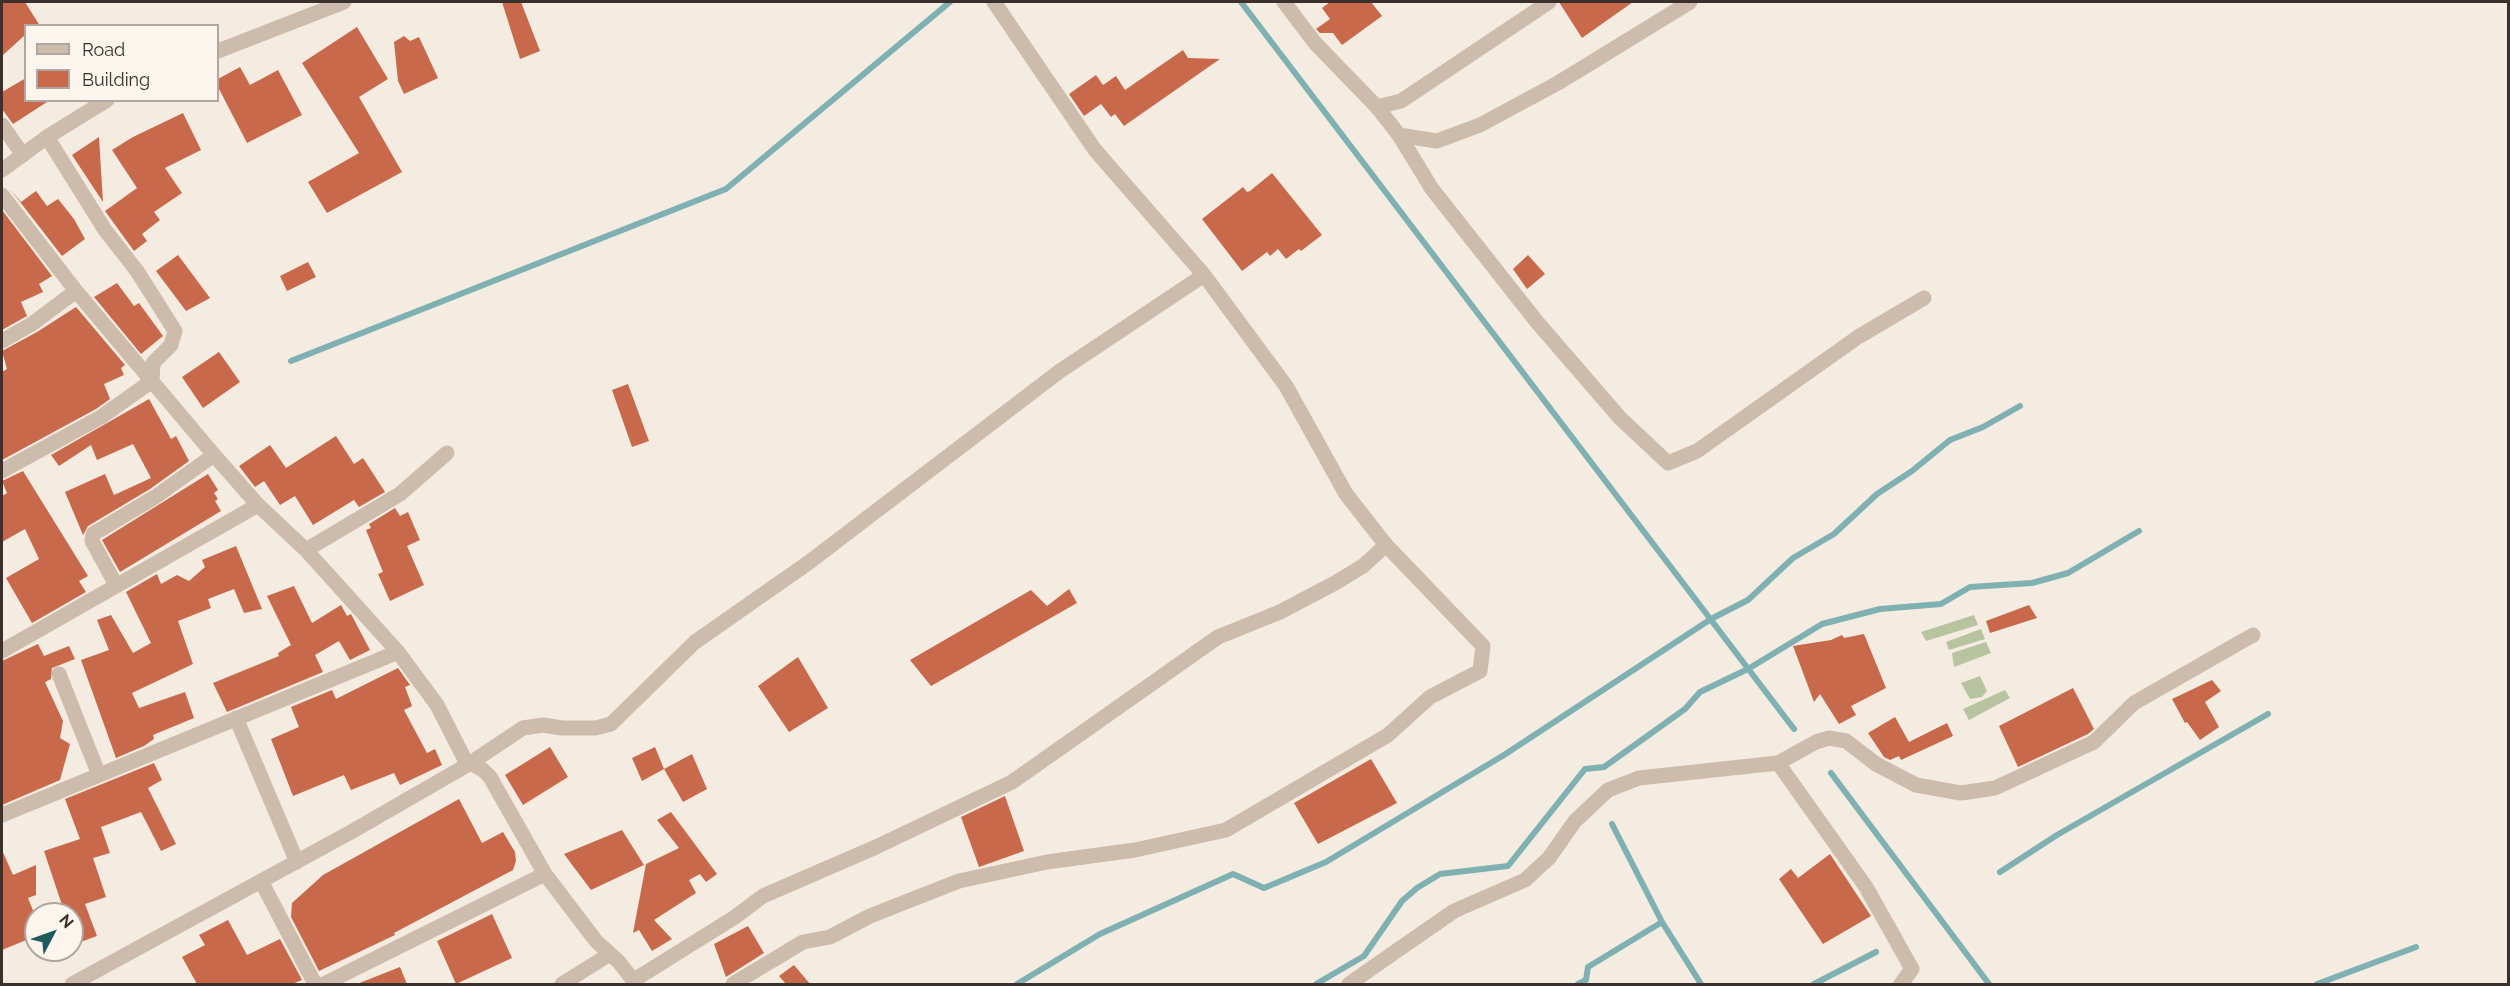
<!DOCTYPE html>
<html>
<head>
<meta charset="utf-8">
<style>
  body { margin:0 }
  #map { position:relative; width:2510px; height:986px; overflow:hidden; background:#f4ebe1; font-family:Raleway,sans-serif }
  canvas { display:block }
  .frame { position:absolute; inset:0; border:3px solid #3b302b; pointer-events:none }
  .legend { position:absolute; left:24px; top:24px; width:195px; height:78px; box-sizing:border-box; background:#fbf5ee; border:2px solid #aea6a0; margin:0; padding:8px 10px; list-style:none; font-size:18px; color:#3b302b }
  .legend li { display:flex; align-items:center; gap:12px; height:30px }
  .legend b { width:30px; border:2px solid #aea6a0 }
  .north { position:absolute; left:24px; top:902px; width:60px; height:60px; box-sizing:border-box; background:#fbf5ee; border:2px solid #aea6a0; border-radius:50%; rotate:49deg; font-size:16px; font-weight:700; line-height:24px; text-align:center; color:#3b302b }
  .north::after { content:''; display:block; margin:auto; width:21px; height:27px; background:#1f5a5e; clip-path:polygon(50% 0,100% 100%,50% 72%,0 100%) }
</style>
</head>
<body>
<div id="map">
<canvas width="2510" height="986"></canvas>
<div class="frame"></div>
<ul class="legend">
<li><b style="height:8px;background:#cdbbac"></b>Road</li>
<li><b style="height:16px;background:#c8694b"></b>Building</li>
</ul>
<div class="north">N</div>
</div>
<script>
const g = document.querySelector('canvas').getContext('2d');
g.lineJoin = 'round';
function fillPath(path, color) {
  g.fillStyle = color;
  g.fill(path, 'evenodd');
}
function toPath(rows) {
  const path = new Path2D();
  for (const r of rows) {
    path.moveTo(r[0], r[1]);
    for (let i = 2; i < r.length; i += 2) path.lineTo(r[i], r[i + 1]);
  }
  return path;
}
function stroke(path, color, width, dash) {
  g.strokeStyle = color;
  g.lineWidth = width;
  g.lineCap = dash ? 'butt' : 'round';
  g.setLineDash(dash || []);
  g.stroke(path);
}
fillPath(toPath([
  [1974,615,1978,625,1926,641,1921,632],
  [1981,629,1985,639,1949,650,1946,642],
  [1986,642,1991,653,1954,667,1952,653],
  [1980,676,1987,691,1982,697,1970,699,1961,683],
  [2005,690,2010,698,1969,720,1963,709]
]), '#b8c4a0');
stroke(toPath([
  [1241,2,1794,729],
  [291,361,726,189,950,2],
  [1831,773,1989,984],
  [1612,824,1662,922,1701,984],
  [2000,872,2057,835,2268,714],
  [1017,984,1100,934,1233,874,1264,888,1326,862,1504,755,1711,619,1748,600,1793,558,1834,534,1877,494,1912,471,1950,440,1983,427,2020,406],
  [1316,984,1364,956,1402,901,1417,888,1440,874,1508,866,1585,769,1604,767,1685,709,1700,692,1748,669,1822,624,1880,609,1941,604,1970,587,2032,583,2068,573,2139,531],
  [1578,984,1586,980,1588,967,1662,922],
  [1814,984,1876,952],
  [2317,984,2416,947]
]), '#7fb0b2', 6);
fillPath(toPath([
  [2,2,25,2,40,26,26,26,26,34,2,56],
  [502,2,521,2,540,51,520,59],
  [1330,2,1371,2,1382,16,1342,45,1333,33,1320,33,1316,29,1330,19,1322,8],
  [1559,2,1633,2,1582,38],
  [357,27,388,79,359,97,402,172,327,213,308,182,359,153,302,63],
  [404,36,410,41,419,37,438,78,404,94,398,81,394,42],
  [1183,50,1188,58,1220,59,1124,126,1115,114,1111,117,1101,104,1084,116,1069,94,1096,75,1103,85,1116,76,1125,90],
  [240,67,250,85,278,70,302,115,247,143,218,87,218,79],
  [26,78,26,100,50,100,13,124,2,109,2,92],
  [183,113,201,150,165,168,182,193,154,212,160,220,142,234,147,241,134,251,105,211,137,188,112,150,133,137],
  [99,137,101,170,103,202,72,155],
  [1272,173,1322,235,1301,251,1299,249,1286,259,1278,249,1270,256,1267,252,1242,271,1202,219,1243,187,1247,192,1250,191],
  [10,189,21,202,36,191,47,206,58,199,74,219,85,239,62,256],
  [2,210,52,276,39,284,43,292,21,302,27,316,2,330],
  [178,255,210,298,186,311,156,271],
  [1528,255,1545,274,1527,289,1513,269],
  [308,262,316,277,287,291,280,276],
  [117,283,134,306,139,303,163,336,141,354,94,297],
  [76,307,125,365,121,368,124,375,104,384,110,399,96,409,2,460,2,372,7,369,2,351,37,332],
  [219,352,240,382,203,408,182,377],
  [628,384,649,441,632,447,612,390],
  [149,399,171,439,176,436,189,461,150,489,88,526,83,535,65,492,105,474,114,495,151,478,133,444,97,460,91,445,59,466,51,455],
  [336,436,354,464,363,458,385,492,359,507,354,500,313,525,295,496,280,505,264,481,255,487,239,466,270,445,286,468],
  [23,471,88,576,79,581,86,592,32,623,6,578,39,559,25,529,2,542,2,496,7,493,2,481],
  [208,474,218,490,214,493,218,499,215,501,221,511,120,572,102,540],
  [395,508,400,516,408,512,420,540,407,546,424,585,390,601,378,574,383,572,366,530,371,528,369,524],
  [236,546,262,609,244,613,234,589,208,599,211,608,178,621,193,664,132,693,139,708,185,692,194,718,153,735,154,739,144,746,116,758,81,660,109,650,97,620,111,615,133,653,151,643,126,592,157,574,161,584,177,575,189,581,205,567,202,560],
  [294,586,312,623,341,605,347,616,351,614,370,650,350,660,339,641,315,655,323,672,227,712,213,683,279,656,278,653,291,645,267,596],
  [1069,589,1077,603,931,686,910,660,1031,590,1047,606],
  [2029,605,2037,618,1990,633,1986,621],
  [1864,634,1886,688,1851,706,1856,715,1839,724,1820,694,1814,702,1793,646,1831,640,1842,635,1844,638],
  [38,644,44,656,69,646,75,659,52,668,51,679,45,682,63,721,60,738,70,744,60,780,2,805,2,661],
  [798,657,828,708,789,732,758,686],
  [398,668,410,685,405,687,412,706,404,710,427,753,435,749,442,765,400,785,394,773,351,790,344,775,293,796,271,739,299,727,291,707,332,690,336,699],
  [2212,680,2221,691,2205,702,2219,727,2200,740,2187,722,2185,723,2172,699],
  [2073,688,2094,729,2088,734,2018,767,1999,726],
  [1895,717,1909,742,1947,723,1953,736,1901,760,1899,756,1890,760,1884,757,1868,733],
  [550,747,568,777,523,805,505,775],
  [655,747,664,769,692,754,707,789,683,802,664,769,642,781,632,758],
  [1371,759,1397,803,1318,844,1294,803],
  [154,763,162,780,148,788,176,844,161,851,141,812,101,827,110,853,93,858,106,897,85,904,97,936,75,944,72,934,72,914,65,914,44,851,80,839,65,799],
  [1005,796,1024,851,979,867,961,817],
  [459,799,482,843,503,832,515,852,516,861,513,870,394,933,395,935,319,971,291,917,292,903,323,875],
  [671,812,717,874,706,882,700,874,689,880,696,893,654,920,672,939,652,951,639,930,633,933,646,864,679,848,657,820],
  [622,830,644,865,591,890,564,854],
  [2,850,13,875,36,865,36,895,28,898,36,918,36,936,2,950],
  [1830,854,1871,916,1823,944,1779,879,1791,869,1798,878],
  [492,914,512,958,456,984,437,941],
  [228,920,247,955,280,939,302,980,292,984,197,984,182,957,205,945,199,935],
  [748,926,764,953,726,977,714,944],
  [794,965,810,984,786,984,779,976],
  [400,967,407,984,357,984]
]), '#c8694b');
stroke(toPath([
  [1284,2,1315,43,1377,107,1399,135,1432,189,1537,322,1620,418,1668,463,1697,451,1858,337,1924,298],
  [1377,107,1401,101,1549,2],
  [2,125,23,155],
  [1399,135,1437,141,1480,125,1558,83,1690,2],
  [2,195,76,291,214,455,258,505,306,550,398,652,437,705,465,760,483,770,490,777,545,874,596,941,619,962,636,984],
  [2,341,32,324,76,291],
  [2,471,101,417,152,381,153,363,171,345,175,331,137,271,105,230,47,137],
  [306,550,400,494,447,453],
  [116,585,92,541,93,534,155,497,214,455],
  [2,651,258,505],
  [59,674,99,775],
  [236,718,297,862],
  [1778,763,1866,887,1912,969,1901,984],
  [2,815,398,652],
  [261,881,315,984],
  [634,980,735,917,763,896,876,847,1012,782,1218,637,1280,612,1335,583,1363,566,1386,545,1346,494,1286,386,1204,275,1095,150,994,2],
  [72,984,351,832,469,764,523,728,543,725,562,728,595,728,611,724,695,642,808,563,1060,371,1204,275],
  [324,984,545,874],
  [562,984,610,954],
  [733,984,803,942,830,937,870,916,959,881,1047,862,1135,850,1226,830,1388,735,1430,697,1480,671,1483,646,1386,545],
  [1349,984,1454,911,1525,880,1549,858,1575,821,1608,790,1639,778,1778,763,1816,742,1829,738,1846,741,1876,764,1916,785,1961,793,1995,788,2094,742,2134,703,2253,635]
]), '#cdbbac', 15);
stroke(toPath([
  [218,51,344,2],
  [2,170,47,137,107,100]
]), '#cdbbac', 15);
</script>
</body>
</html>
